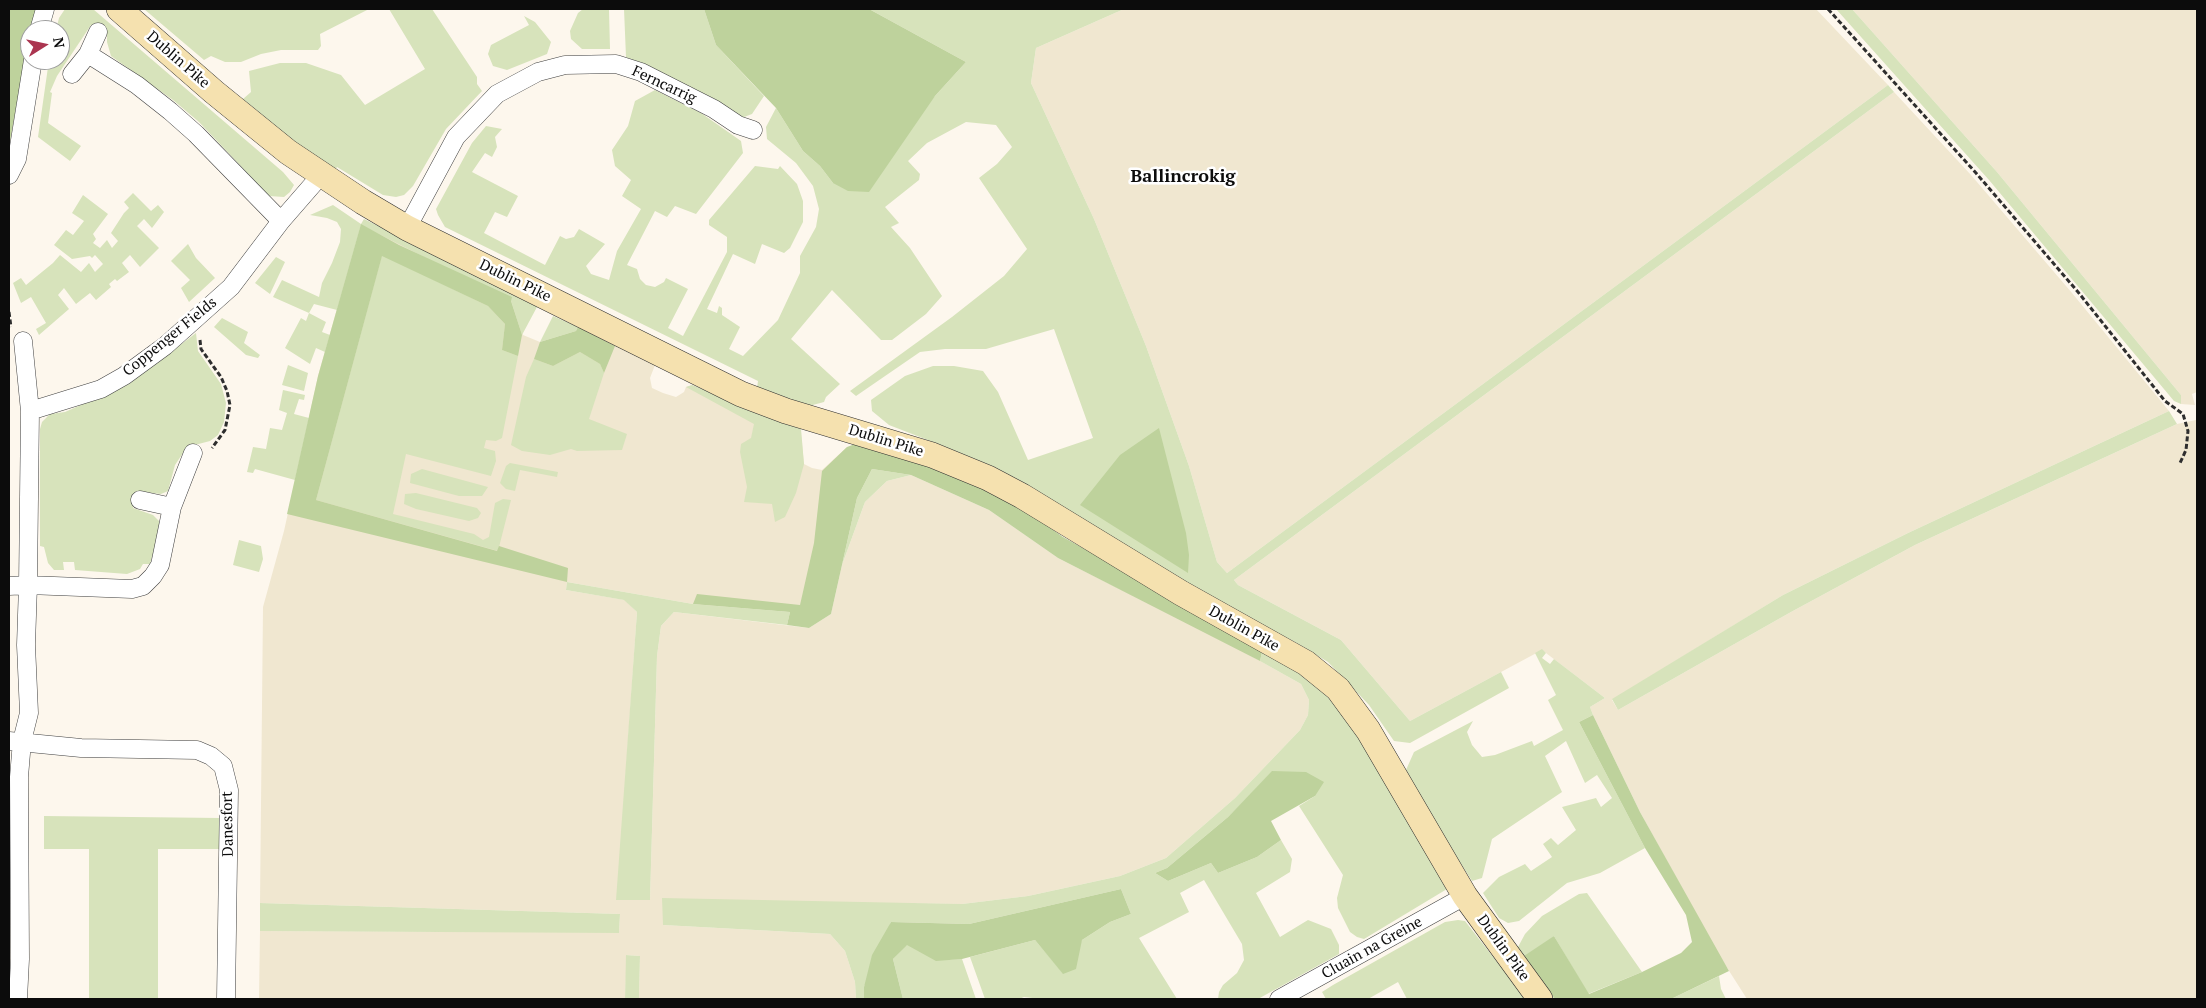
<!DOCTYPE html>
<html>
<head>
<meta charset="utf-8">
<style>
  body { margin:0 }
  #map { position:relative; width:2206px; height:1008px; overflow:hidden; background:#fdf7ed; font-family:"PT Serif",serif }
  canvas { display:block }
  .frame { position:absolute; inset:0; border:10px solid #0c0c0c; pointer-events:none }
  .north { position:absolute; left:20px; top:20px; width:50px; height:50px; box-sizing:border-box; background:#fff; border:1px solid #9e9e9e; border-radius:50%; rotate:80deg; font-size:14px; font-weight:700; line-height:20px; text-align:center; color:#0c0c0c }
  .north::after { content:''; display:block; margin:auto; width:18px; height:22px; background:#ab3550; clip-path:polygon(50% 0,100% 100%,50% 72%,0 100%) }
</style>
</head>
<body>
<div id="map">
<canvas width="2206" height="1008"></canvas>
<div class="frame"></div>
<div class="north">N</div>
</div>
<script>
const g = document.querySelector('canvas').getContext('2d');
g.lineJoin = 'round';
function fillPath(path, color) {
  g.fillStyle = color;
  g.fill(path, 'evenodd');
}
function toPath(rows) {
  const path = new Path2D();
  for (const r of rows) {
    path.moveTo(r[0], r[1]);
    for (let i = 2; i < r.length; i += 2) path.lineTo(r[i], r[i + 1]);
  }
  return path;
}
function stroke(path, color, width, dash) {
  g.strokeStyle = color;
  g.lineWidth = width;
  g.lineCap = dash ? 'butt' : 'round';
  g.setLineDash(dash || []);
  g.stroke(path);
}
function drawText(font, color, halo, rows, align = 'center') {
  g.font = font + ' "PT Serif",serif';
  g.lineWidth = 5;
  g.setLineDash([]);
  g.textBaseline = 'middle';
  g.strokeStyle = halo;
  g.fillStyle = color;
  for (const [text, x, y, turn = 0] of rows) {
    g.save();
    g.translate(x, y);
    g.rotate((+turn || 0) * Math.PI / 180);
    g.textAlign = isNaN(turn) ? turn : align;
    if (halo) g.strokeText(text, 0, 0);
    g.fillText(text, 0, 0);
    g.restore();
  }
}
fillPath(toPath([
  [1124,9,1816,9,1888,85,1227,573,1217,562,1189,466,1146,346,1094,219,1031,83,1036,48],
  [1852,9,2197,9,2197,392,2192,394,2195,405,2181,404,2181,395,1997,172],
  [1894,92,1971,175,2072,293,2169,411,1908,533,1783,595,1612,700,1618,710,1791,612,1915,545,2177,424,2196,420,2197,423,2197,999,1747,999,1717,952,1640,812,1593,715,1590,707,1605,698,1542,650,1410,721,1341,640,1238,585,1234,580],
  [361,224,511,301,523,335,540,342,576,331,578,327,655,365,650,378,652,388,663,393,676,397,684,392,686,387,692,385,745,410,801,432,804,464,812,468,822,470,847,447,809,613,693,604,567,582,566,590,625,600,637,612,617,900,650,900,657,656,661,626,674,612,809,628,831,614,842,565,865,502,887,481,911,475,989,510,1058,558,1239,649,1301,684,1309,700,1308,715,1300,730,1235,798,1166,858,1120,876,1028,896,962,904,833,903,663,925,830,934,845,951,855,982,856,999,639,999,640,956,627,955,625,999,259,999,260,931,619,932,620,914,260,903,263,607,284,531,318,376]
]), '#f0e7d0');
fillPath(toPath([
  [65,9,93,9,283,172,294,185,290,192,284,197,269,196,199,122,173,100,111,56,107,42,107,31,91,25,57,76,50,92,52,93,48,123,81,146,70,161,38,137,49,60,60,60,60,30,56,30,59,18],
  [144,9,369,9,320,34,321,46,318,50,281,50,261,54,241,62,225,62,211,56,204,60],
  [389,9,432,9,477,77,477,84,482,91,446,129,413,186,404,195,396,197,383,195,337,167,334,173,311,156,243,99,251,92,249,71,280,63,306,63,341,75,365,105,425,69],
  [583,9,609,9,610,49,582,49,571,39,570,31,578,13],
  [624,9,704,9,716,45,764,96,752,114,744,117,735,116,659,72,626,57],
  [869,9,1124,9,1036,48,1031,83,1094,219,1146,346,1189,466,1217,562,1227,573,1888,85,1894,92,1234,580,1238,585,1341,640,1410,721,1501,672,1509,688,1410,743,1394,741,1369,705,1328,662,1293,641,1189,587,943,446,889,425,872,411,871,400,905,376,933,366,954,366,983,371,998,392,1028,460,1093,438,1054,329,986,349,945,349,920,352,856,396,850,391,952,317,1004,276,1027,249,979,178,997,164,1012,147,996,125,966,122,927,143,908,161,920,174,919,180,885,207,899,223,891,227,910,248,942,296,926,314,892,340,881,340,832,290,791,339,840,384,826,397,824,402,809,406,757,388,758,381,445,227,438,215,436,209,472,143,486,126,502,129,495,137,497,147,492,157,485,153,472,172,518,196,507,217,495,212,484,233,545,265,560,236,566,239,574,237,579,229,605,244,586,266,591,274,609,280,617,251,641,209,622,196,631,180,615,166,612,150,628,126,635,101,655,90,701,113,741,141,743,153,696,214,675,206,667,217,655,211,627,265,637,269,640,279,646,285,655,287,664,282,666,278,688,289,668,328,683,336,727,252,727,237,709,225,709,220,755,166,778,169,780,166,797,184,803,201,803,222,790,248,784,253,762,244,755,264,733,254,707,309,717,313,719,306,722,308,722,315,740,327,729,349,743,356,778,320,800,273,800,256,816,227,819,209,813,186,796,163,767,139,766,127,776,108,803,151,820,166,833,183,935,96,966,62],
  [1836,9,1852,9,1997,172,2181,395,2181,404,2174,401,1989,180],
  [524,16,535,22,551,42,547,54,507,70,493,66,488,54,491,45,529,25],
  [133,193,151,211,158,205,164,212,152,228,144,219,137,226,159,248,140,267,130,255,122,263,129,272,117,281,115,279,109,284,111,287,96,300,90,293,76,304,64,288,58,295,69,309,39,335,36,329,46,323,31,297,21,303,13,283,21,278,26,285,53,263,60,255,81,272,89,263,95,272,103,264,95,255,92,258,90,256,72,259,54,245,66,230,73,235,84,221,72,213,83,195,108,214,93,234,96,239,93,243,100,248,107,240,112,248,118,241,111,233,124,213,129,208,124,202],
  [333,205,361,224,364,219,511,291,537,307,522,335,511,301,361,225,337,310,314,304,309,313,326,322,322,332,330,335,325,352,316,348,310,364,285,348,301,318,306,321,309,313,273,297,282,280,319,297,322,283,332,263,340,242,341,229,337,222,327,218,310,215],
  [188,244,196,258,215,278,189,302,181,288,190,280,171,261],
  [382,255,488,306,505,324,502,350,518,356,502,438,496,441,486,440,484,448,495,451,496,461,491,476,406,454,393,514,474,534,483,540,489,537,495,503,503,499,511,500,498,551,316,500],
  [276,257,285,262,270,294,255,283],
  [553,316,578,327,576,331,540,342],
  [222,318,248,332,244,343,260,355,258,358,246,355,214,327],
  [196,333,198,351,221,384,226,403,224,422,218,435,210,441,187,447,175,465,168,491,161,494,136,491,133,508,153,515,159,521,160,529,150,564,143,564,140,569,127,574,75,570,74,562,63,562,64,570,54,570,48,563,44,547,40,546,40,429,42,422,50,414,65,412,129,384],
  [580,352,600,364,604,373,589,419,627,434,622,450,577,451,571,449,550,455,522,451,511,445,526,377,534,359,553,366],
  [288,365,308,373,304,391,282,385],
  [692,385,801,429,804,464,796,493,785,517,775,522,772,504,744,502,747,487,740,452,741,444,751,438,754,424,686,387],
  [283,390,305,395,304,400,299,399,294,414,309,418,295,480,255,469,253,473,247,472,253,447,266,449,270,428,282,430,287,413,279,410],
  [2169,411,2177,424,1915,545,1791,612,1618,710,1612,699,1783,595,1908,533],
  [510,463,558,472,557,477,520,470,515,491,506,489,500,483,506,466],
  [422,469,488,487,482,496,459,496,410,483,411,474],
  [872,469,911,475,887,481,865,502,842,565,857,498],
  [416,493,477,508,481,513,478,518,469,521,416,509,404,504,405,494],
  [239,540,261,546,263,559,259,572,233,565],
  [567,582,693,604,790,612,787,625,674,612,661,626,657,656,650,900,616,900,637,612,624,600,566,590],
  [1263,648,1297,668,1323,691,1354,729,1447,889,1364,939,1357,937,1350,932,1338,908,1337,898,1343,875,1299,806,1315,796,1273,771,1228,817,1167,868,1155,873,1168,881,1211,863,1218,873,1257,857,1281,840,1292,859,1290,872,1256,893,1280,937,1308,920,1331,929,1339,945,1339,954,1258,999,1218,999,1219,992,1223,985,1237,973,1244,960,1242,944,1204,880,1180,893,1189,912,1139,938,1177,999,1041,999,1024,997,1019,999,985,999,970,957,1035,940,1063,973,1082,940,1110,922,1131,914,1121,889,969,924,891,922,864,987,864,999,856,999,855,982,845,951,830,934,663,925,662,898,962,904,1028,896,1120,876,1166,858,1235,798,1300,730,1308,715,1309,700,1301,684,1260,661],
  [1542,649,1546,653,1542,658,1550,664,1554,659,1605,698,1590,707,1593,715,1579,722,1645,848,1600,873,1567,883,1519,921,1508,923,1499,918,1483,893,1499,877,1525,864,1531,871,1552,857,1543,844,1551,838,1558,845,1576,830,1562,807,1596,798,1601,807,1612,798,1597,775,1585,783,1566,741,1545,756,1562,792,1492,839,1482,878,1472,881,1422,803,1406,770,1414,752,1473,721,1467,732,1472,745,1482,757,1495,755,1532,741,1534,746,1563,730,1548,700,1556,695,1535,653],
  [44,816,220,818,220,849,158,849,158,999,89,999,89,849,44,849],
  [1587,893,1642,972,1588,994,1554,936,1529,964,1555,999,1549,999,1516,952,1518,947,1525,934,1542,916,1579,894],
  [260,903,620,914,619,933,260,931],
  [1458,920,1465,921,1526,999,1407,999,1398,982,1368,999,1326,999,1322,992,1333,985,1445,922],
  [907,944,936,960,962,959,976,999,903,999,893,959],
  [626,955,640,956,639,999,625,999],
  [1719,976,1721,989,1726,999,1671,999]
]), '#d7e3bb');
fillPath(toPath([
  [9,9,37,9,30,30,9,147],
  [704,9,869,9,966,62,935,96,869,192,848,191,833,183,820,166,803,151,776,108,716,45],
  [361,224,399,245,512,297,511,301,522,335,518,356,502,350,505,324,488,306,382,256,316,500,497,551,499,546,568,568,567,582,287,514,318,376],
  [578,327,615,346,604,373,600,364,580,352,553,366,534,359,540,342,576,331],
  [1159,428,1186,533,1189,555,1188,573,1080,505,1120,455],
  [855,444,941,467,1014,502,1063,537,1263,648,1260,661,1058,558,989,510,911,475,872,469,857,498,831,614,809,628,787,625,790,612,693,604,697,594,800,605,814,543,822,471,847,447],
  [1593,715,1640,812,1729,971,1671,999,1555,999,1524,956,1554,936,1589,994,1642,972,1681,953,1692,942,1686,915,1645,848,1579,722],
  [1272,771,1306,772,1324,782,1315,796,1271,821,1281,840,1257,857,1218,873,1211,863,1168,881,1155,873,1167,868,1228,817],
  [1121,889,1131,914,1110,922,1082,940,1076,969,1063,974,1035,940,962,959,936,961,907,945,893,959,903,999,864,999,864,987,872,955,891,922,969,924]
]), '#bed29c');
const street = toPath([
  [39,30,45,9],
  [88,54,137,85,170,111,196,134,281,221],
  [72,74,88,54,98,32],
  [9,175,17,159,33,60],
  [407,228,456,137,497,94,538,72,565,65,616,64,641,72,714,109,738,125,753,130],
  [30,411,101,389,124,376,165,346,231,287,281,221,321,175],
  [140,500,172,507],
  [9,586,28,585,30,411,23,341],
  [9,741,81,748,197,750,211,756,223,766,229,790,226,999],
  [18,999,20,959,19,777,22,741,29,713,26,645,28,585,132,589,143,586,153,576,160,565,172,507,193,453],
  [1279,999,1465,896]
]);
const secondary = toPath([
  [119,9,214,92,288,152,363,202,407,228,741,394,786,411,932,455,988,478,1022,496,1181,593,1306,663,1338,689,1368,730,1465,896,1540,999]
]);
stroke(street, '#3f3f3f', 19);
stroke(secondary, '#2e2e2e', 26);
stroke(toPath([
  [1828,9,1976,173,2078,292,2165,401,2183,414,2188,431,2186,450,2180,463],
  [9,312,11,327],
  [200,340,201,349,221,377,227,391,230,405,225,430,212,448]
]), '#2e2e2e', 3, [5, 2.5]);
stroke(street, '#fff', 18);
stroke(secondary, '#f5e1af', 25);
drawText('15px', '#0c0c0c', '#fff', [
  ["Dublin Pike",178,60,41],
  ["Ferncarrig",664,85,25],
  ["Dublin Pike",515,281,26],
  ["Coppenger Fields",170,337,-39],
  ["Dublin Pike",886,441,17],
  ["Dublin Pike",1244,629,29],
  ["Danesfort",228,824,-91],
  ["Cluain na Greine",1372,948,-29],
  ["Dublin Pike",1503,948,54]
]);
drawText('bold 18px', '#0c0c0c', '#fff', [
  ["Ballincrokig",1183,177]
]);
</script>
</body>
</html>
